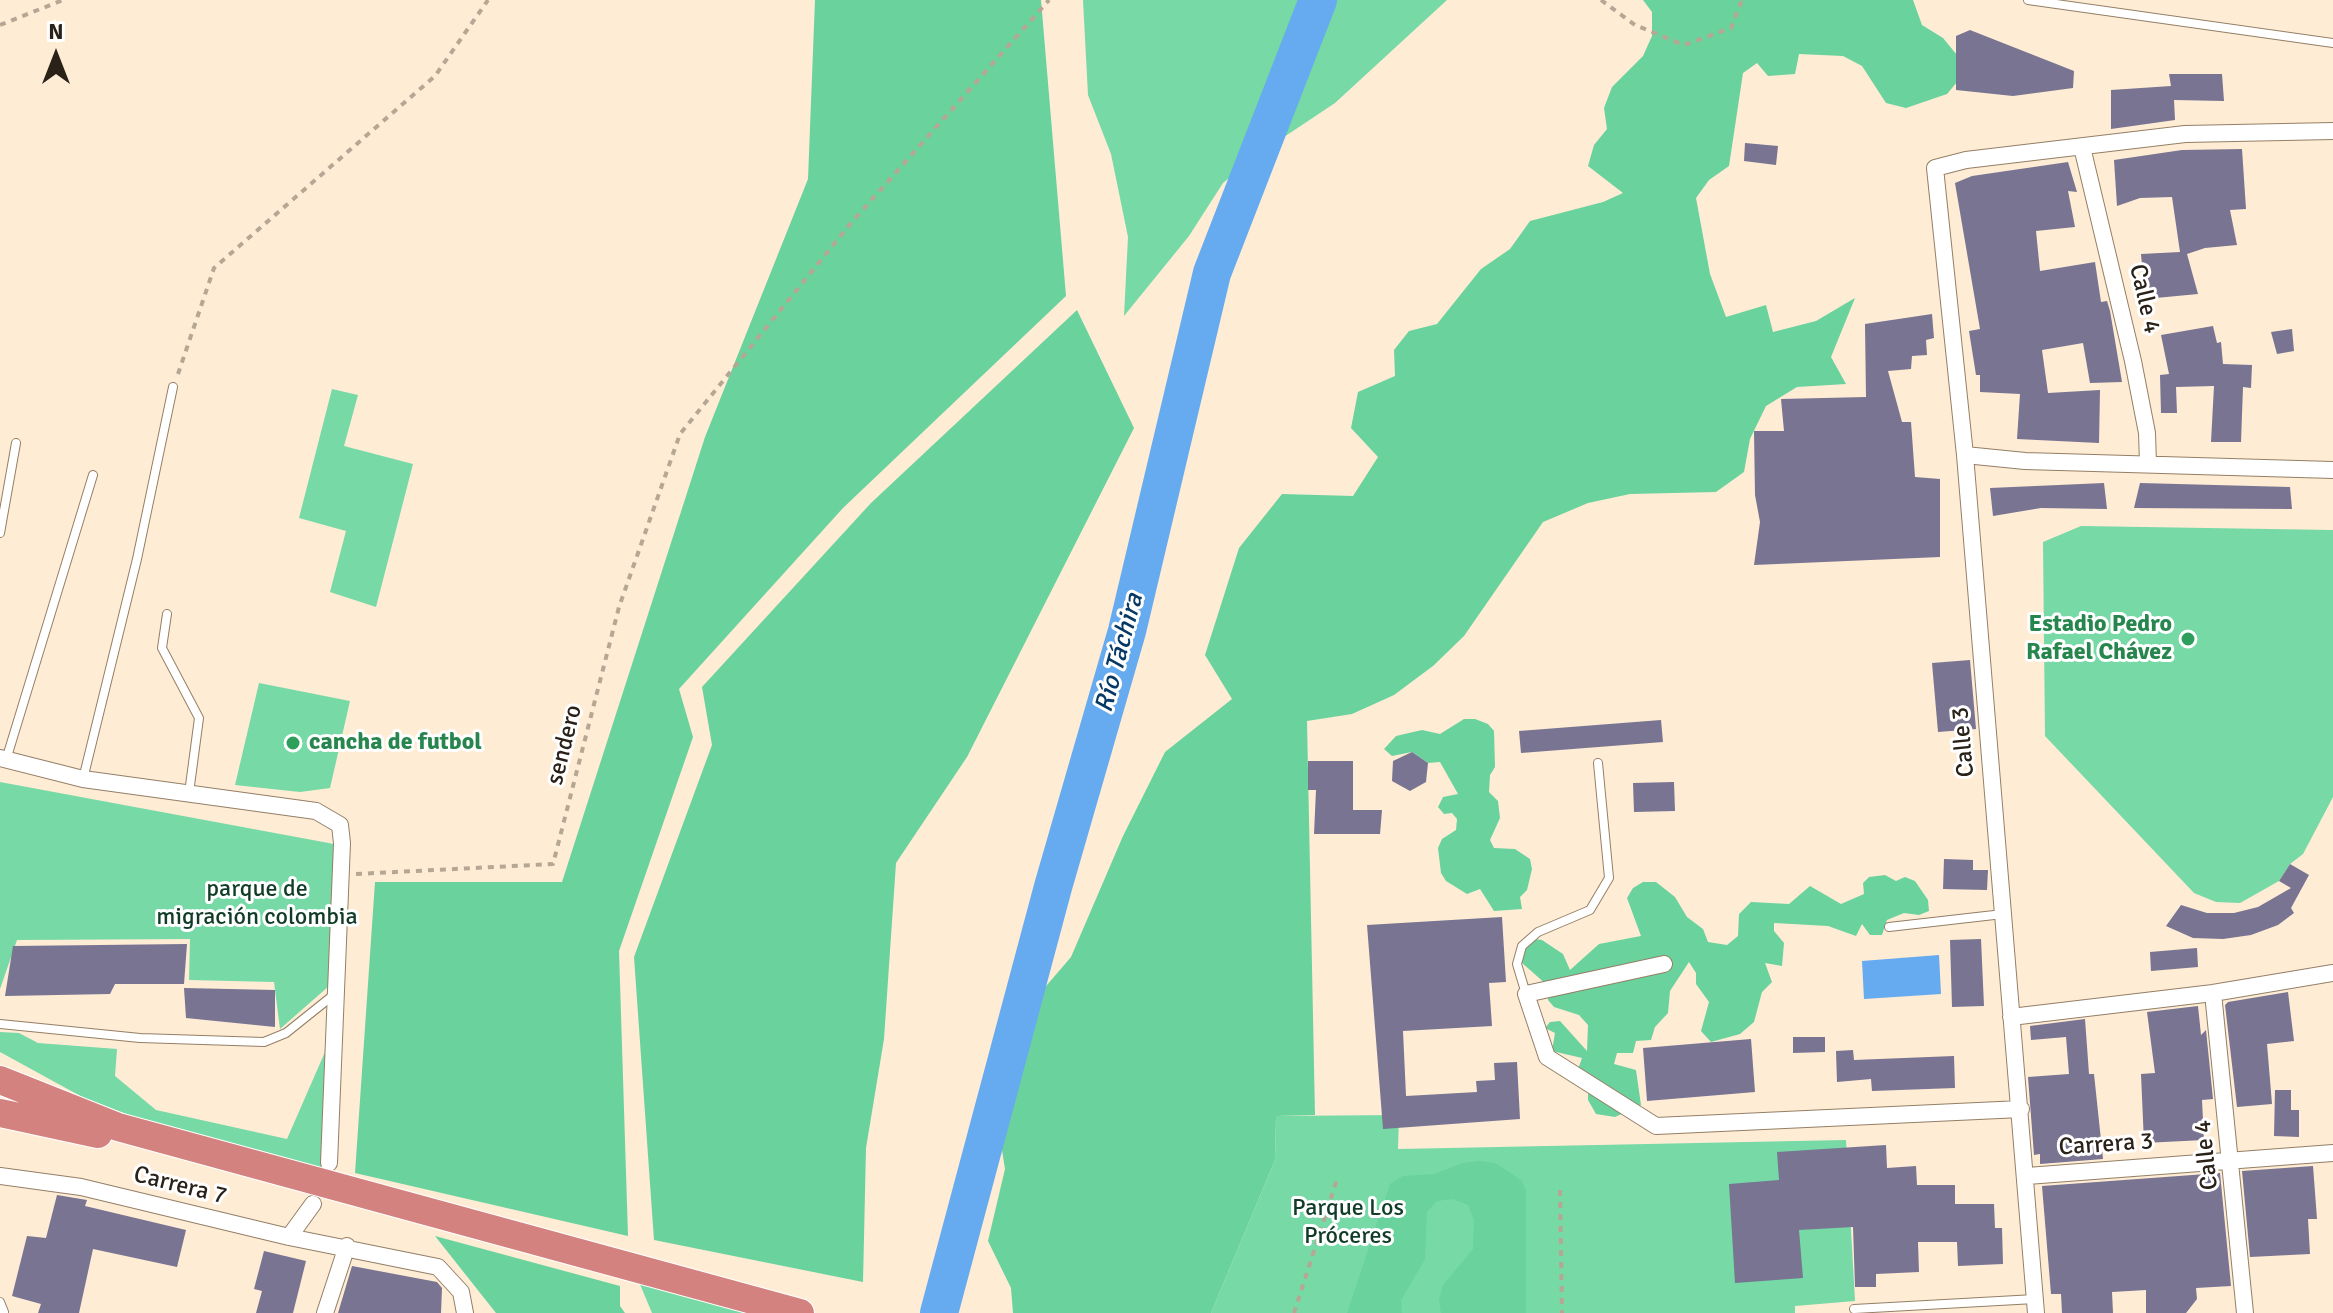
<!DOCTYPE html>
<html>
<head>
<meta charset="utf-8">
<style>
  body { margin:0 }
  #map { position:relative; width:2333px; height:1313px; overflow:hidden; background:#feecd5; font-family:Signika,sans-serif }
  canvas { display:block }
  .north { position:absolute; left:16px; top:16px; width:80px; height:80px; -webkit-text-stroke:6px #fff; paint-order:stroke; rotate:0deg; font-size:22px; font-weight:700; line-height:32px; text-align:center; color:#2a2218 }
  .north::after { content:''; display:block; margin:auto; width:28px; height:36px; background:#2a2218; clip-path:polygon(50% 0,100% 100%,50% 72%,0 100%) }
</style>
</head>
<body>
<div id="map">
<canvas width="2333" height="1313"></canvas>
<div class="north">N</div>
</div>
<script>
const g = document.querySelector('canvas').getContext('2d');
g.lineJoin = 'round';
function fillPath(path, color) {
  g.fillStyle = color;
  g.fill(path, 'evenodd');
}
function toPath(rows) {
  const path = new Path2D();
  for (const r of rows) {
    path.moveTo(r[0], r[1]);
    for (let i = 2; i < r.length; i += 2) path.lineTo(r[i], r[i + 1]);
  }
  return path;
}
function stroke(path, color, width, dash) {
  g.strokeStyle = color;
  g.lineWidth = width;
  g.lineCap = dash ? 'butt' : 'round';
  g.setLineDash(dash || []);
  g.stroke(path);
}
function drawText(font, color, halo, rows, align = 'center') {
  g.font = font + ' Signika,sans-serif';
  g.lineWidth = 6;
  g.setLineDash([]);
  g.textBaseline = 'middle';
  g.strokeStyle = halo;
  g.fillStyle = color;
  for (const [text, x, y, turn = 0] of rows) {
    g.save();
    g.translate(x, y);
    g.rotate((+turn || 0) * Math.PI / 180);
    g.textAlign = isNaN(turn) ? turn : align;
    if (halo) g.strokeText(text, 0, 0);
    g.fillText(text, 0, 0);
    g.restore();
  }
}
fillPath(toPath([
  [1083,0,1447,0,1335,103,1257,155,1223,183,1189,236,1124,316,1128,237,1111,154,1088,95],
  [332,389,358,395,344,446,413,464,376,607,330,592,346,531,299,518],
  [2081,526,2333,530,2333,797,2303,854,2290,864,2279,881,2240,903,2216,902,2194,893,2045,736,2043,542],
  [259,683,350,701,330,788,300,792,235,785],
  [0,782,334,844,329,986,280,1029,274,982,189,980,190,939,17,940,0,989],
  [0,1032,19,1033,38,1043,117,1049,115,1076,156,1110,287,1139,325,1052,323,1168,190,1138,84,1098,0,1052],
  [1399,1115,1398,1149,1846,1140,1855,1301,1795,1306,1795,1313,1211,1313,1275,1160,1276,1116],
  [636,1275,774,1313,652,1313]
]), '#76d9a6');
fillPath(toPath([
  [815,0,1041,0,1066,296,843,508,679,689,693,737,619,951,628,1236,355,1173,375,882,562,882,705,437,808,179],
  [1643,0,1913,0,1922,25,1943,38,1957,55,1962,76,1947,94,1906,108,1886,103,1862,66,1843,56,1799,54,1795,74,1768,76,1757,63,1743,73,1729,166,1709,180,1696,198,1710,274,1726,317,1766,305,1773,332,1816,321,1855,298,1831,357,1846,384,1797,387,1766,406,1750,439,1744,472,1716,492,1630,494,1588,503,1543,522,1464,636,1433,666,1394,695,1352,714,1307,721,1315,1115,1276,1116,1275,1160,1211,1313,1013,1313,1011,1288,988,1241,1005,1169,992,1087,1005,1034,1071,957,1123,836,1165,752,1232,699,1205,655,1239,548,1282,494,1353,496,1378,457,1351,428,1358,392,1395,376,1394,350,1409,331,1437,324,1481,269,1510,249,1530,221,1603,202,1623,193,1588,166,1594,145,1607,129,1604,108,1612,87,1643,56,1652,36,1652,12],
  [1077,310,1134,428,967,757,896,863,884,1039,866,1148,863,1282,654,1240,634,957,712,745,702,687,871,503],
  [1464,719,1475,719,1488,724,1494,731,1495,767,1490,775,1489,792,1498,801,1500,818,1490,840,1494,848,1515,849,1530,859,1532,869,1527,890,1520,897,1522,909,1494,911,1480,889,1467,894,1446,881,1441,873,1438,848,1442,839,1456,830,1457,819,1452,813,1444,814,1438,807,1443,797,1458,794,1440,762,1428,763,1412,752,1392,756,1384,749,1396,736,1422,730,1440,734],
  [1885,875,1896,881,1905,877,1915,881,1928,900,1929,911,1919,915,1904,913,1887,920,1882,935,1870,935,1862,924,1856,936,1828,926,1774,923,1774,931,1784,943,1782,966,1765,963,1772,982,1762,992,1754,1022,1740,1034,1711,1042,1701,1031,1709,1002,1696,984,1696,973,1689,962,1670,991,1668,1013,1655,1027,1651,1040,1636,1041,1633,1053,1617,1053,1614,1064,1636,1070,1641,1105,1615,1117,1596,1114,1588,1100,1588,1089,1576,1075,1582,1058,1552,1051,1555,1033,1545,1028,1550,1022,1560,1021,1587,1051,1588,1025,1579,1015,1554,1007,1548,1000,1547,985,1521,962,1527,938,1542,940,1563,954,1570,970,1599,944,1641,936,1627,898,1633,888,1643,882,1656,882,1675,897,1687,917,1703,929,1708,942,1727,945,1738,936,1739,914,1751,902,1789,904,1810,886,1841,904,1864,894,1863,883,1869,877],
  [1479,1161,1495,1163,1509,1172,1522,1181,1526,1191,1526,1313,1441,1313,1439,1300,1443,1285,1473,1249,1474,1220,1468,1205,1452,1199,1437,1201,1427,1212,1425,1259,1401,1300,1402,1313,1347,1313,1390,1184,1403,1176,1434,1174,1463,1163],
  [435,1236,620,1286,620,1306,625,1313,496,1313]
]), '#6ad29d');
fillPath(toPath([
  [1939,955,1941,994,1864,999,1862,961]
]), '#66aaf0');
stroke(toPath([
  [939,1313,1053,887,1127,631,1212,273,1318,0]
]), '#66aaf0', 38);
fillPath(toPath([
  [1970,30,2074,71,2073,88,2013,96,1956,90,1956,36],
  [2169,74,2222,74,2224,101,2174,100,2175,120,2111,129,2111,90,2171,86],
  [1745,143,1778,146,1776,165,1744,161],
  [2242,149,2246,209,2230,210,2237,245,2205,248,2187,254,2198,294,2145,299,2141,254,2180,252,2172,197,2140,198,2117,206,2114,160,2182,150],
  [2068,162,2077,192,2068,191,2075,227,2036,231,2040,271,2095,262,2101,302,2107,301,2110,311,2122,382,2090,383,2083,343,2042,350,2048,393,2100,390,2099,443,2017,439,2020,394,1980,392,1980,375,1976,375,1969,331,1980,329,1955,183,1972,176],
  [1932,314,1934,338,1926,340,1927,355,1912,356,1911,369,1888,371,1902,422,1911,422,1915,477,1940,479,1940,557,1754,565,1760,522,1755,495,1754,431,1784,431,1781,399,1866,397,1865,324],
  [2213,326,2217,343,2221,342,2223,364,2252,365,2251,388,2243,387,2241,442,2211,442,2214,386,2176,387,2177,413,2161,413,2160,375,2169,374,2161,335],
  [2292,329,2294,351,2277,354,2271,332],
  [2104,483,2107,509,2041,508,1993,516,1990,488],
  [2140,483,2290,487,2292,509,2134,508],
  [1970,660,1976,729,1938,732,1932,663],
  [1661,720,1663,742,1521,753,1519,731],
  [1412,752,1428,763,1426,782,1410,791,1392,781,1393,761],
  [1308,761,1353,761,1353,810,1382,810,1380,834,1314,834,1316,790,1308,790],
  [1674,782,1675,811,1634,812,1633,783],
  [1944,859,1973,860,1973,870,1988,870,1987,890,1943,889],
  [2290,864,2309,875,2291,908,2294,913,2278,925,2251,935,2223,939,2193,938,2166,926,2181,905,2207,913,2234,913,2258,907,2291,888,2279,881],
  [1502,917,1506,982,1489,983,1492,1026,1403,1031,1406,1096,1477,1092,1476,1081,1495,1080,1494,1063,1517,1062,1520,1119,1383,1129,1367,925],
  [1981,939,1984,1006,1952,1007,1950,940],
  [187,944,184,984,115,984,110,994,5,996,13,946],
  [2197,948,2198,967,2151,971,2150,952],
  [184,988,275,990,275,1027,186,1018],
  [2288,992,2294,1041,2267,1044,2272,1104,2237,1107,2225,1005,2228,1002],
  [2198,1006,2201,1035,2206,1030,2213,1099,2202,1100,2204,1140,2144,1143,2141,1074,2155,1073,2147,1012],
  [2085,1019,2089,1074,2094,1074,2103,1159,2040,1164,2040,1154,2034,1155,2028,1077,2069,1074,2066,1037,2031,1040,2030,1026],
  [1793,1037,1825,1037,1825,1052,1793,1053],
  [1751,1039,1755,1092,1647,1101,1643,1048],
  [1853,1050,1854,1060,1954,1056,1955,1088,1872,1091,1871,1079,1837,1082,1836,1051],
  [2275,1090,2291,1090,2291,1110,2299,1110,2299,1137,2274,1136],
  [1886,1145,1887,1168,1916,1166,1917,1185,1955,1185,1955,1204,1994,1204,1995,1228,2002,1228,2003,1264,1958,1266,1957,1242,1918,1242,1919,1272,1876,1274,1876,1287,1855,1287,1853,1227,1799,1230,1803,1278,1735,1283,1729,1184,1779,1180,1777,1152],
  [2313,1166,2317,1219,2308,1219,2310,1254,2250,1257,2242,1171],
  [2220,1173,2231,1286,2196,1288,2197,1299,2186,1313,2146,1313,2146,1290,2112,1292,2113,1313,2062,1313,2061,1294,2051,1294,2042,1186],
  [57,1195,87,1200,85,1206,186,1230,177,1267,93,1249,79,1313,38,1313,41,1304,12,1296,27,1236,46,1238],
  [264,1251,306,1261,293,1313,256,1313,262,1291,254,1289],
  [352,1266,437,1282,442,1288,441,1313,338,1313]
]), '#787491');
const service = toPath([
  [2028,0,2333,43],
  [0,533,16,443],
  [167,614,162,648,199,718,189,793],
  [6,760,93,475],
  [83,779,137,559,173,387],
  [1889,927,2003,914],
  [1526,994,1517,964,1522,946,1538,932,1590,910,1609,878,1598,763],
  [0,1024,140,1038,264,1042,286,1033,336,993],
  [0,1302,4,1312],
  [1854,1309,2035,1299]
]);
const minor = toPath([
  [2082,147,2133,361,2147,433,2148,464],
  [1965,455,2025,461,2333,470],
  [0,758,83,779,316,811,340,825,342,843,329,1163],
  [1664,964,1526,994,1547,1057,1656,1126,2021,1109],
  [2213,993,2245,1313],
  [2011,1017,2213,993,2333,973],
  [0,1176,81,1187,289,1237,438,1267,461,1292,465,1313],
  [2027,1176,2333,1153],
  [289,1237,313,1204],
  [325,1313,347,1246],
  [2036,1313,1965,455,1935,168,1966,160,2185,134,2333,131]
]);
const trunk = toPath([
  [0,1080,118,1127,800,1313],
  [0,1113,98,1134]
]);
stroke(service, '#947f66', 10);
stroke(minor, '#947f66', 18);
stroke(trunk, '#fff', 30);
stroke(toPath([
  [1601,0,1635,25,1684,45,1731,28,1742,0],
  [0,25,63,0],
  [178,374,214,268,435,76,488,0],
  [356,874,553,864,619,607,680,434,851,223,1049,0],
  [1560,1190,1562,1313],
  [1294,1313,1338,1176]
]), '#b6a795', 4, [6, 6]);
stroke(service, '#fff', 8);
stroke(minor, '#fff', 16);
stroke(trunk, '#d38280', 28);
for (const [x, y, r, color] of [
  [2188,639,8,"#2e9e5b"],
  [293,743,8,"#2e9e5b"]
]) {
  const dot = new Path2D();
  dot.arc(x, y, r, 0, 2 * Math.PI);
  g.fillStyle = color;
  g.fill(dot);
  stroke(dot, '#fff', 3);
}
drawText('24px', '#2a2218', '#fff', [
  ["Calle 4",2144,299,77],
  ["Calle 3",1964,742,-95],
  ["sendero",565,745,-76],
  ["Carrera 3",2106,1145,-4],
  ["Calle 4",2207,1155,-96],
  ["Carrera 7",180,1186,14]
]);
drawText('bold 24px', '#27864d', '#fff', [
  ["Estadio Pedro",2172,625],
  ["Rafael Chávez",2172,653],
  ["cancha de futbol",309,743,"left"]
], 'right');
drawText('24px', '#113d28', '#fff', [
  ["parque de",257,890],
  ["migración colombia",257,918],
  ["Parque Los",1348,1209],
  ["Próceres",1348,1237]
]);
drawText('italic 26px', '#063965', '#fff', [
  ["Río Táchira",1120,653,-75]
]);
</script>
</body>
</html>
